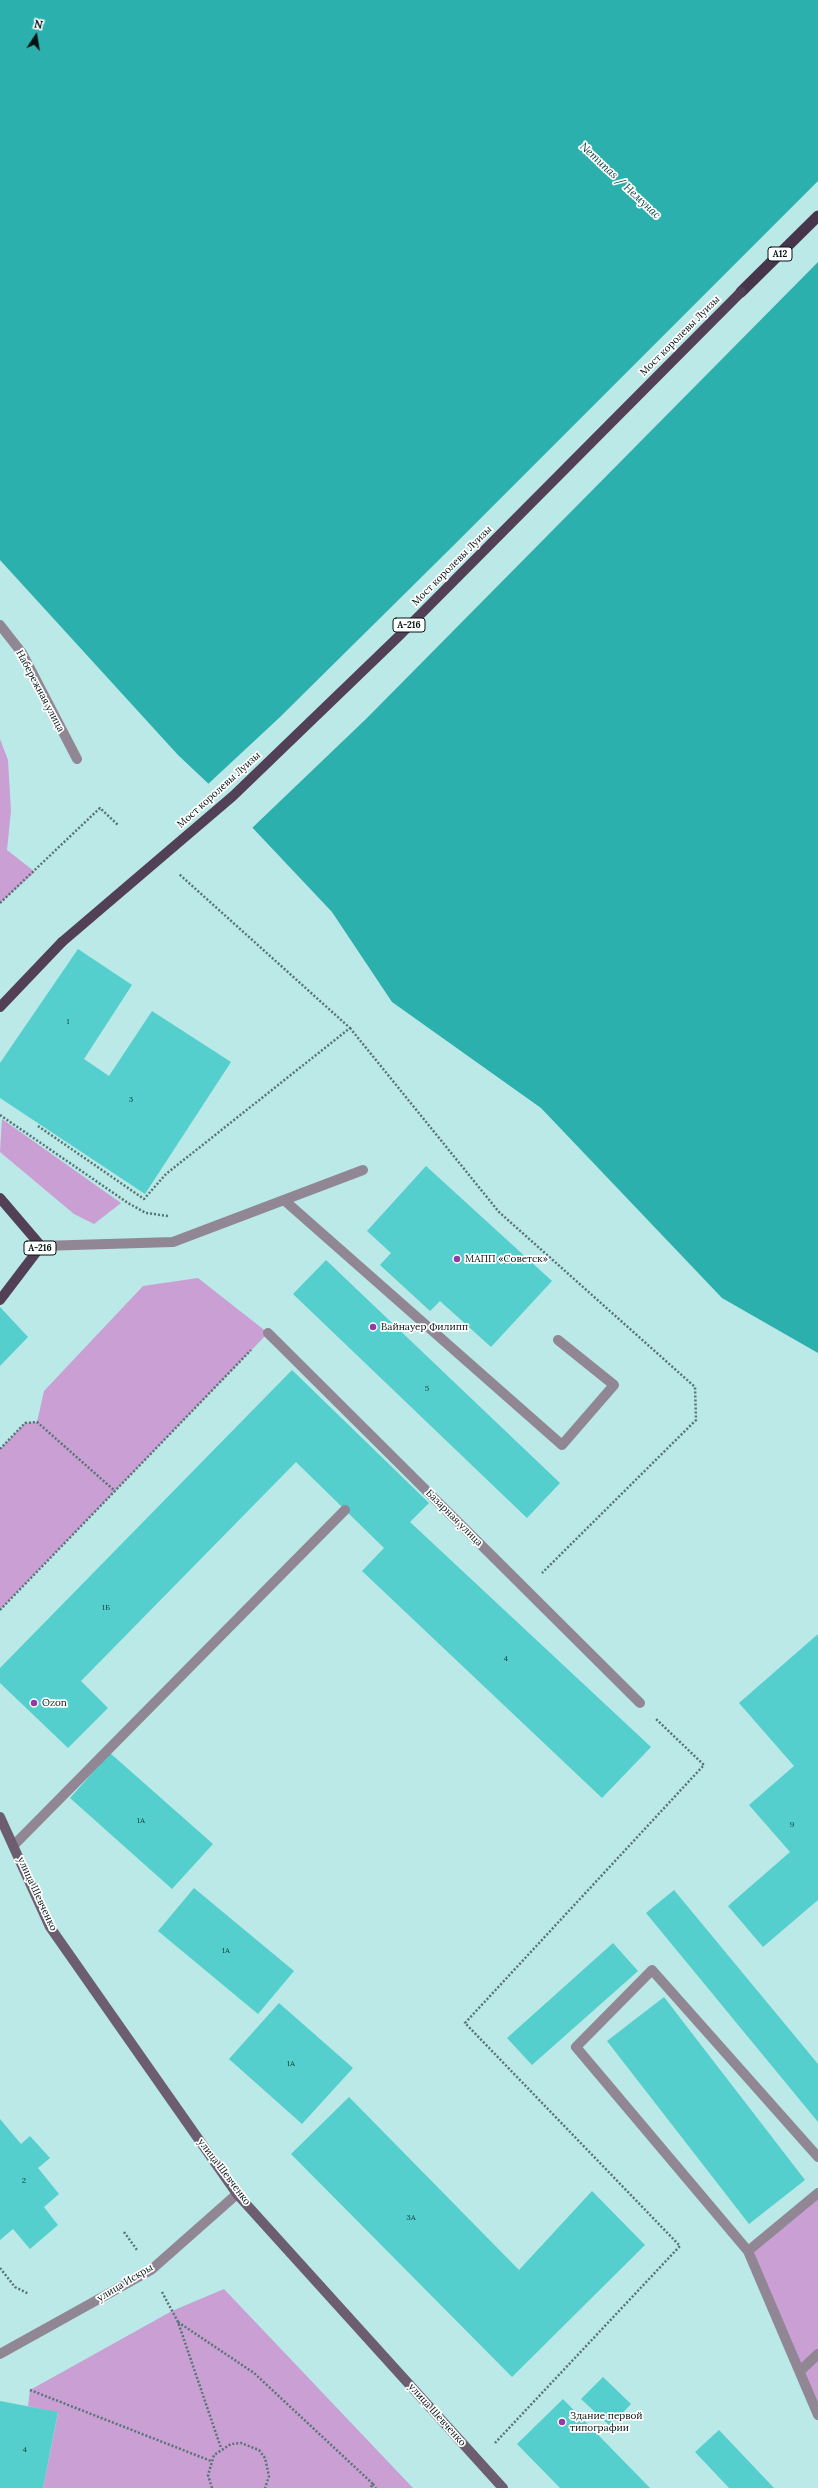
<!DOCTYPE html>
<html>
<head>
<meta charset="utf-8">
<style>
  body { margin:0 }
  #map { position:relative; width:818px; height:2488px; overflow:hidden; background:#bae9e7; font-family:Lora,serif }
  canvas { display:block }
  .north { position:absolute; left:16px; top:16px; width:40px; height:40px; -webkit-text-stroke:3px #fff; paint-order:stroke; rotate:12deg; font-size:11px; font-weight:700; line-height:16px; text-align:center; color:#041414 }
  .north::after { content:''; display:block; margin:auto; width:14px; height:18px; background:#041414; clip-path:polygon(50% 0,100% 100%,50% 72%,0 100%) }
</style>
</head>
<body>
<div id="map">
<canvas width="818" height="2488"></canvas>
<div class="north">N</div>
</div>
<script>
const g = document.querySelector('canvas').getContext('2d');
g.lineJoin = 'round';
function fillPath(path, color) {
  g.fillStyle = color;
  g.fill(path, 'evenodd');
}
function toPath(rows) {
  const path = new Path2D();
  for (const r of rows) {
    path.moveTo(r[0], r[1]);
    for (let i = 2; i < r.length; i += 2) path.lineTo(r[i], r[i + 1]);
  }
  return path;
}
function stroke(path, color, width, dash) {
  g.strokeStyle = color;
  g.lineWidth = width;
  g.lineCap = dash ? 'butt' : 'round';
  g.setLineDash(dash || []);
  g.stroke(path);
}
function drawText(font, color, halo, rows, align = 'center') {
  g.font = font + ' Lora,serif';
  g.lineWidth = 3.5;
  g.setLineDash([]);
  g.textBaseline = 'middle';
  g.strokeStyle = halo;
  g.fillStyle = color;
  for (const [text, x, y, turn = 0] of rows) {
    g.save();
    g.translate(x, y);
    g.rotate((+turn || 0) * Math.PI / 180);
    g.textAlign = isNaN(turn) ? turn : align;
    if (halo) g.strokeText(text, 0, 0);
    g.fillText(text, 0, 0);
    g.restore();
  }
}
fillPath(toPath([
  [0,739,8,760,11,811,7,850,35,872,0,903],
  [2,1119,121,1203,94,1224,74,1214,0,1152],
  [198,1278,268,1333,0,1610,0,1449,25,1423,37,1422,44,1391,143,1286],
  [818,2192,818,2415,748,2251],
  [224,2289,413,2488,43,2488,58,2413,28,2406,30,2390,172,2311]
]), '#c99fd4');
fillPath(toPath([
  [0,0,818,0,818,1353,722,1298,541,1108,392,1002,332,912,231,805,178,755,0,560]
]), '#2bb0ae');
fillPath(toPath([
  [818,181,818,262,367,718,251,829,207,785,279,718,454,545]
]), '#bae9e7');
fillPath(toPath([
  [78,949,132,985,84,1059,109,1076,152,1011,231,1062,145,1194,0,1098,0,1063],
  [426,1166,552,1281,491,1347,440,1301,430,1311,380,1265,391,1253,367,1231],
  [326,1260,560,1483,527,1518,293,1294],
  [0,1307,28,1337,0,1366],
  [292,1370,429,1503,410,1522,651,1747,602,1798,362,1571,384,1548,296,1462,81,1681,108,1708,68,1748,0,1683,0,1668],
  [818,1634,818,1900,763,1947,728,1906,790,1852,749,1805,794,1766,739,1703],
  [110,1753,213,1844,172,1889,70,1798],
  [194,1888,294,1971,258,2014,158,1931],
  [674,1890,818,2064,818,2122,646,1913],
  [613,1943,638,1971,532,2065,507,2038],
  [664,1997,805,2180,749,2224,607,2041],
  [279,2003,353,2068,302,2124,229,2059],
  [349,2097,519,2270,592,2191,645,2245,512,2377,291,2154],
  [0,2119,21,2144,30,2136,50,2158,38,2168,59,2194,44,2207,58,2225,30,2249,13,2229,0,2240],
  [603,2377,631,2404,610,2426,581,2399],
  [563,2399,650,2488,560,2488,517,2444],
  [0,2401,58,2412,43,2488,0,2488],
  [719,2430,774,2488,729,2488,695,2452]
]), '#54cfcd');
stroke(toPath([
  [0,903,100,808,118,825],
  [350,1028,499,1212,695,1387,696,1420,542,1573],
  [0,1115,128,1203,146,1213,168,1216],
  [38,1126,144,1199,166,1174,350,1028,179,874],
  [0,1449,25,1423,37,1422,115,1491],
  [0,1610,251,1350],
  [124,2232,137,2250],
  [0,2268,15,2287,29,2294],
  [162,2292,178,2322,221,2448],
  [178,2322,254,2373,373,2484,370,2488],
  [30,2390,211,2461],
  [495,2443,680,2246,465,2023,704,1765,656,1719],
  [373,2484,376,2488],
  [212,2488,208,2475,214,2455,231,2444,241,2443,259,2450,265,2458,269,2476,265,2488]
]), '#567574', 2.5, [2, 2]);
stroke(toPath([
  [284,1200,562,1445,614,1385,558,1340],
  [41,1246,173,1242,363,1170],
  [268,1333,640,1703],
  [14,1845,345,1510],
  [818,2193,748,2251,818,2415],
  [748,2251,576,2047,652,1970,818,2157],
  [800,2371,818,2354]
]), '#918794', 10);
stroke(toPath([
  [0,625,22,653,77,759],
  [0,2354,151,2270,237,2194]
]), '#918794', 10);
stroke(toPath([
  [0,1817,50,1927,237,2194,503,2488]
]), '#6c5e70', 10);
stroke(toPath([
  [0,1007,62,942],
  [0,1198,41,1246,0,1300]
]), '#524156', 10);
stroke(toPath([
  [741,292,818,216]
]), '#47354c', 11);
stroke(toPath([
  [62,942,233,796,398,637,741,292]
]), '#524156', 10);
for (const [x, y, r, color] of [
  [457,1259,4,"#933ba8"],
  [373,1327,4,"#933ba8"],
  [34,1703,4,"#933ba8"],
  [562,2422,4,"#933ba8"]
]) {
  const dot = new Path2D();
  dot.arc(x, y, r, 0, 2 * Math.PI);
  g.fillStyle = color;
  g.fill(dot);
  stroke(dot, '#fff', 1.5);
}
drawText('8px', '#184342', null, [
  ["1",68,1022],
  ["3",131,1100],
  ["5",427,1389],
  ["1Б",106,1608],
  ["4",506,1659],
  ["1А",141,1821],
  ["9",792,1825],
  ["1А",226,1951],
  ["1А",291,2064],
  ["2",24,2181],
  ["3А",411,2218],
  ["4",25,2450]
]);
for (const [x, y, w] of [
  [780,254,24],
  [409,625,32],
  [40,1248,32]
]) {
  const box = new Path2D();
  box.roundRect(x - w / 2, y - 7, w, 14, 3);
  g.fillStyle = '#fff';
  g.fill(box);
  stroke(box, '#041414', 1);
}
drawText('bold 9px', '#041414', null, [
  ["A12",780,254],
  ["А-216",409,625],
  ["А-216",40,1248]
]);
drawText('10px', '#041414', '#fff', [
  ["Мост королевы Луизы",680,336,-45],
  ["Мост королевы Луизы",452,566,-45],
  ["Набережная улица",40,691,62],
  ["Мост королевы Луизы",219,790,-42],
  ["Базарная улица",454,1518,45],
  ["улица Шевченко",37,1894,65],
  ["улица Шевченко",224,2172,53],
  ["улица Искры",125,2283,-31],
  ["улица Шевченко",437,2415,48]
]);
drawText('10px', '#041414', '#fff', [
  ["МАПП «Советск»",465,1259],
  ["Вайнауер Филипп",381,1327],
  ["Ozon",42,1703],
  ["Здание первой",570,2416],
  ["типографии",570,2428]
], 'left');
drawText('italic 11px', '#013d3d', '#fff', [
  ["Nemunas / Немунас",620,181,43]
]);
</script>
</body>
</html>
